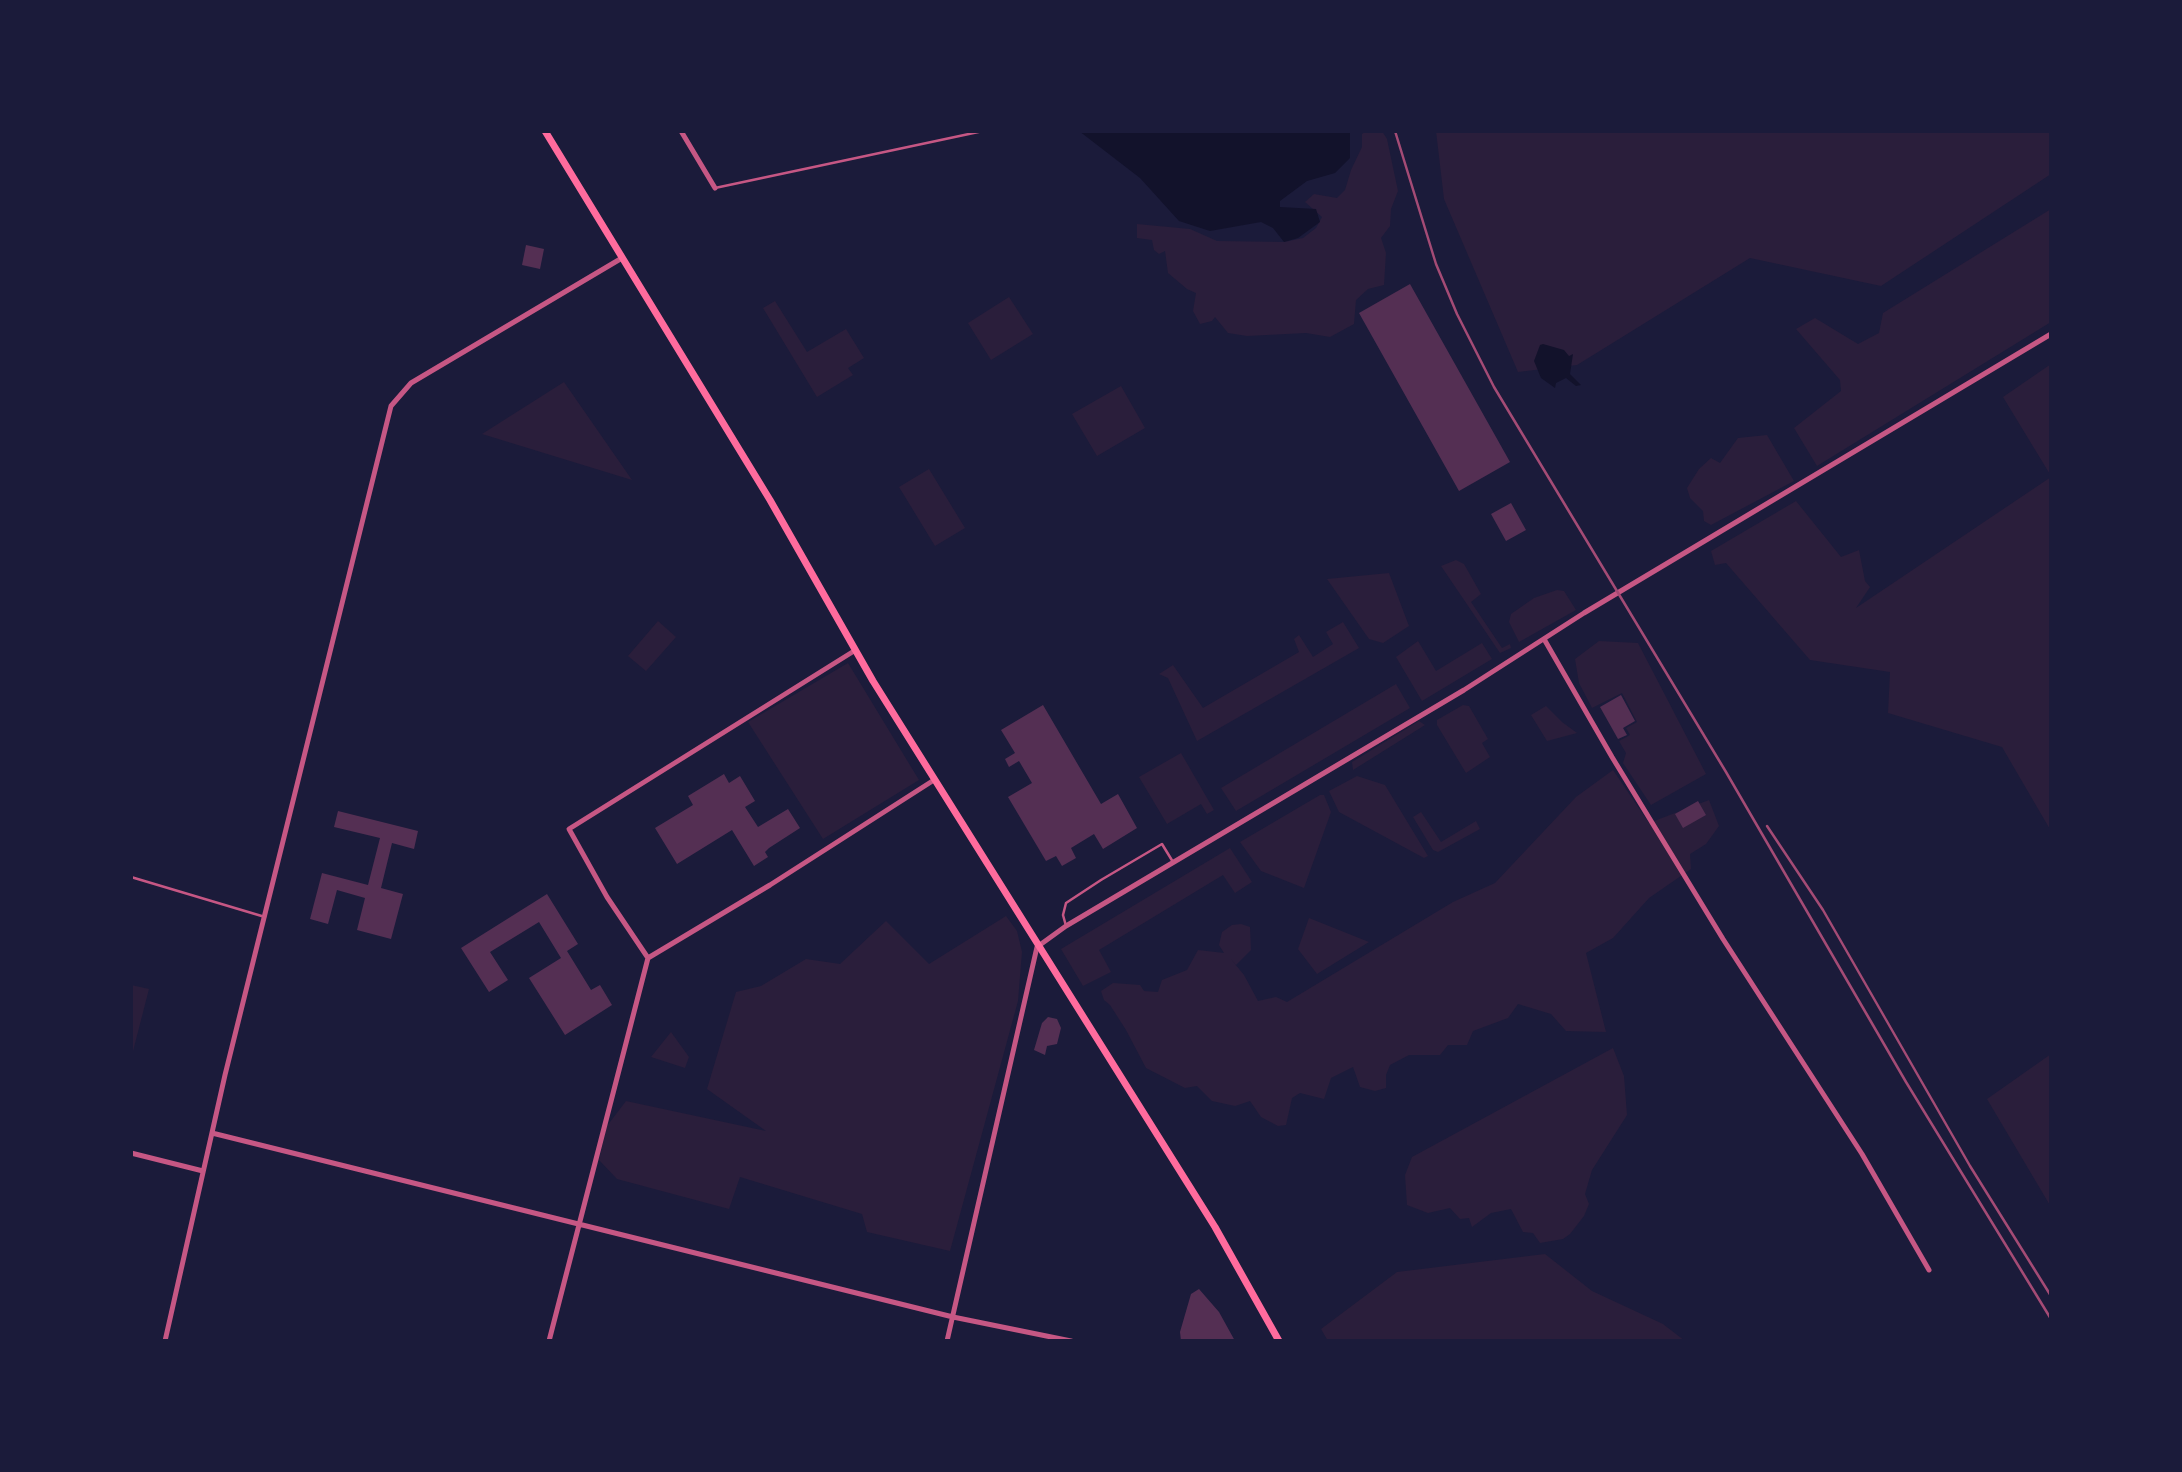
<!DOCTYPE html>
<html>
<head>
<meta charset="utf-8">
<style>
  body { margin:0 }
  #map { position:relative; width:2182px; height:1472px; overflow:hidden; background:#1b1b3a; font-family:"Sofia Sans Condensed",sans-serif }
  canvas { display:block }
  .frame { position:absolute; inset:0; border:133px solid #1b1b3a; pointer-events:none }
</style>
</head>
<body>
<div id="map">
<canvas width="2182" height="1472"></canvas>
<div class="frame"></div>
</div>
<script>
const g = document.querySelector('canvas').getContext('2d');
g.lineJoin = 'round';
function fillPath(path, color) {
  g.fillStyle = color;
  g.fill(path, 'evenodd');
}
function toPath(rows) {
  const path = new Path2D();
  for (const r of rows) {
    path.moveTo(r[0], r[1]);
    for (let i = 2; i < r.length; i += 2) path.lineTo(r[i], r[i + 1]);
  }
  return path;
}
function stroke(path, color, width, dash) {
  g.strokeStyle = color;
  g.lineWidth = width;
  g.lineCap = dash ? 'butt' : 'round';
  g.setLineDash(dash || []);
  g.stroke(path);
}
fillPath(toPath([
  [1366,131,1382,131,1387,139,1398,191,1391,209,1390,226,1381,238,1386,253,1384,285,1368,289,1356,300,1354,324,1330,337,1306,333,1247,336,1228,333,1215,317,1212,321,1200,324,1193,311,1196,293,1187,289,1168,273,1165,251,1159,254,1154,250,1152,240,1137,238,1137,224,1190,229,1217,241,1284,242,1303,238,1316,228,1322,217,1305,202,1314,194,1337,198,1345,190,1351,170,1362,147,1362,134],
  [1436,131,2051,131,2051,174,1881,286,1750,258,1577,365,1518,372,1444,199],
  [2051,209,2051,322,1817,466,1794,428,1841,391,1840,380,1796,329,1815,318,1858,344,1879,333,1883,313],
  [1009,297,1033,334,991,360,968,323],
  [775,301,807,352,846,329,864,358,848,368,853,375,817,397,763,308],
  [2051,364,2051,476,2003,397],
  [564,382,632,480,482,434],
  [1121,386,1145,428,1097,456,1072,414],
  [1767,435,1794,481,1711,525,1704,521,1703,511,1690,498,1687,488,1699,469,1711,458,1720,463,1738,438],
  [929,469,965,528,935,546,899,487],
  [2051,477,2051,831,2002,747,1888,713,1890,672,1810,660,1726,563,1715,565,1711,551,1796,501,1841,557,1859,550,1865,581,1870,587,1856,608],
  [1456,560,1464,564,1481,594,1471,602,1502,648,1510,644,1511,648,1500,653,1441,566],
  [1389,573,1409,626,1383,643,1369,639,1327,579],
  [1557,590,1564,591,1576,610,1519,642,1509,622,1511,614,1534,598],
  [658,621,676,637,646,671,628,656],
  [1343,622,1359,648,1197,741,1168,678,1159,674,1173,665,1203,708,1299,652,1294,639,1299,635,1313,657,1333,644,1326,632],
  [1418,641,1436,671,1482,643,1492,659,1422,701,1396,657],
  [1599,641,1638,643,1706,774,1651,805,1623,763,1626,753,1619,741,1630,735,1626,728,1637,722,1622,693,1592,708,1579,683,1575,659],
  [848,663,919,780,823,839,748,722],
  [1396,684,1410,708,1236,811,1221,788],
  [1463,705,1469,706,1488,739,1482,743,1490,757,1466,773,1437,725,1437,720],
  [1546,706,1562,722,1577,733,1547,741,1531,715],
  [1419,721,1425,725,1353,770,1352,762],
  [1181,753,1214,810,1207,814,1201,804,1167,824,1139,777],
  [1613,770,1649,823,1709,800,1719,826,1706,844,1690,854,1691,869,1649,898,1613,938,1586,953,1606,1032,1566,1031,1551,1014,1518,1004,1508,1018,1473,1031,1467,1045,1448,1045,1440,1055,1409,1055,1390,1065,1386,1075,1386,1088,1375,1091,1360,1087,1353,1067,1331,1078,1324,1099,1300,1093,1292,1098,1286,1125,1278,1126,1261,1117,1250,1101,1235,1106,1212,1101,1197,1086,1185,1088,1146,1068,1126,1030,1110,1005,1104,1000,1101,991,1113,983,1140,985,1144,991,1158,992,1162,980,1187,970,1198,950,1224,953,1219,945,1222,932,1232,925,1241,924,1250,927,1251,950,1236,965,1230,958,1244,975,1258,1001,1276,997,1287,1002,1453,902,1495,883,1576,797],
  [1357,776,1385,785,1428,856,1424,858,1339,812,1329,791],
  [1320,795,1324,795,1331,812,1304,888,1261,871,1240,842],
  [1421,812,1441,842,1476,821,1480,829,1438,852,1433,850,1413,817],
  [1230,848,1252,882,1235,893,1223,875,1099,950,1111,972,1083,986,1061,949],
  [1006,916,1017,931,1022,952,1018,1001,950,1251,867,1232,862,1214,740,1177,729,1209,617,1179,599,1160,607,1126,626,1101,766,1131,707,1089,736,992,761,986,806,959,840,964,886,921,929,964],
  [1309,918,1369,942,1317,974,1298,949],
  [131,985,149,989,131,1059],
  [671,1032,689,1057,685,1068,651,1057],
  [1613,1048,1624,1076,1627,1115,1592,1170,1585,1194,1589,1204,1584,1216,1570,1234,1563,1239,1540,1243,1533,1233,1523,1232,1511,1209,1491,1213,1472,1227,1469,1218,1460,1219,1450,1208,1428,1213,1407,1205,1405,1175,1412,1157],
  [2051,1054,2051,1207,1987,1099],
  [1545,1254,1592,1291,1663,1324,1685,1341,1328,1341,1321,1329,1397,1272]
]), '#2a1e3b');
fillPath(toPath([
  [1079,131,1350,131,1350,158,1335,173,1307,181,1280,201,1280,207,1316,209,1320,222,1298,238,1284,242,1273,228,1261,222,1210,231,1179,221,1140,178],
  [1543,344,1564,350,1569,356,1573,354,1570,374,1581,385,1576,386,1566,378,1556,383,1555,388,1541,378,1534,361,1540,345]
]), '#12122b');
fillPath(toPath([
  [526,245,544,249,540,269,522,265],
  [1410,284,1510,462,1459,491,1359,313],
  [1511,503,1526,530,1506,541,1491,514],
  [1621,695,1635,721,1623,728,1627,735,1618,739,1600,707],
  [1043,705,1101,804,1118,794,1137,828,1103,849,1094,834,1071,848,1076,858,1062,866,1056,856,1046,861,1008,797,1032,783,1019,761,1009,767,1005,759,1015,753,1001,730],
  [724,774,729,783,740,776,755,801,745,807,758,827,788,809,800,828,769,848,765,852,768,857,754,866,732,830,677,864,655,828,693,805,688,796],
  [1698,801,1706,815,1683,828,1675,814],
  [338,811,418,831,414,849,392,843,381,888,403,894,391,939,357,930,365,898,337,890,328,924,310,919,322,873,368,885,380,838,334,827],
  [547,894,578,944,567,951,591,990,600,985,612,1005,565,1035,529,978,561,958,539,922,490,952,508,980,489,992,461,948],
  [1048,1017,1057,1019,1061,1028,1057,1044,1047,1046,1045,1055,1034,1050,1042,1023],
  [1199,1289,1219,1312,1235,1341,1181,1341,1180,1332,1191,1294]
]), '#542f53');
stroke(toPath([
  [715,188,983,131],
  [131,877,265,917],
  [1066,926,1063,915,1066,903,1101,880,1162,844,1173,862]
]), '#c65784', 2.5);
stroke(toPath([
  [681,131,715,188],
  [1544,639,1612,757,1723,939,1862,1154,1929,1270],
  [648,958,607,897,569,829,854,651],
  [648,958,770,885,934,780],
  [212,1133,953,1317,1071,1341],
  [131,1153,203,1171],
  [165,1341,225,1075,391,406,411,383,622,258],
  [549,1341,648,958],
  [947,1341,1037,947,1066,926,1464,690,1584,613,2051,334]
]), '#c65784', 5);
stroke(toPath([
  [545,131,770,500,873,681,1215,1227,1279,1341]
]), '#ff6b9d', 7);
stroke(toPath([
  [1395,131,1436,264,1457,314,1494,387,1726,772,1906,1082,2051,1319],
  [1767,826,1823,910,1970,1166,2051,1296]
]), '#a44b75', 2.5);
</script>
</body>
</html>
